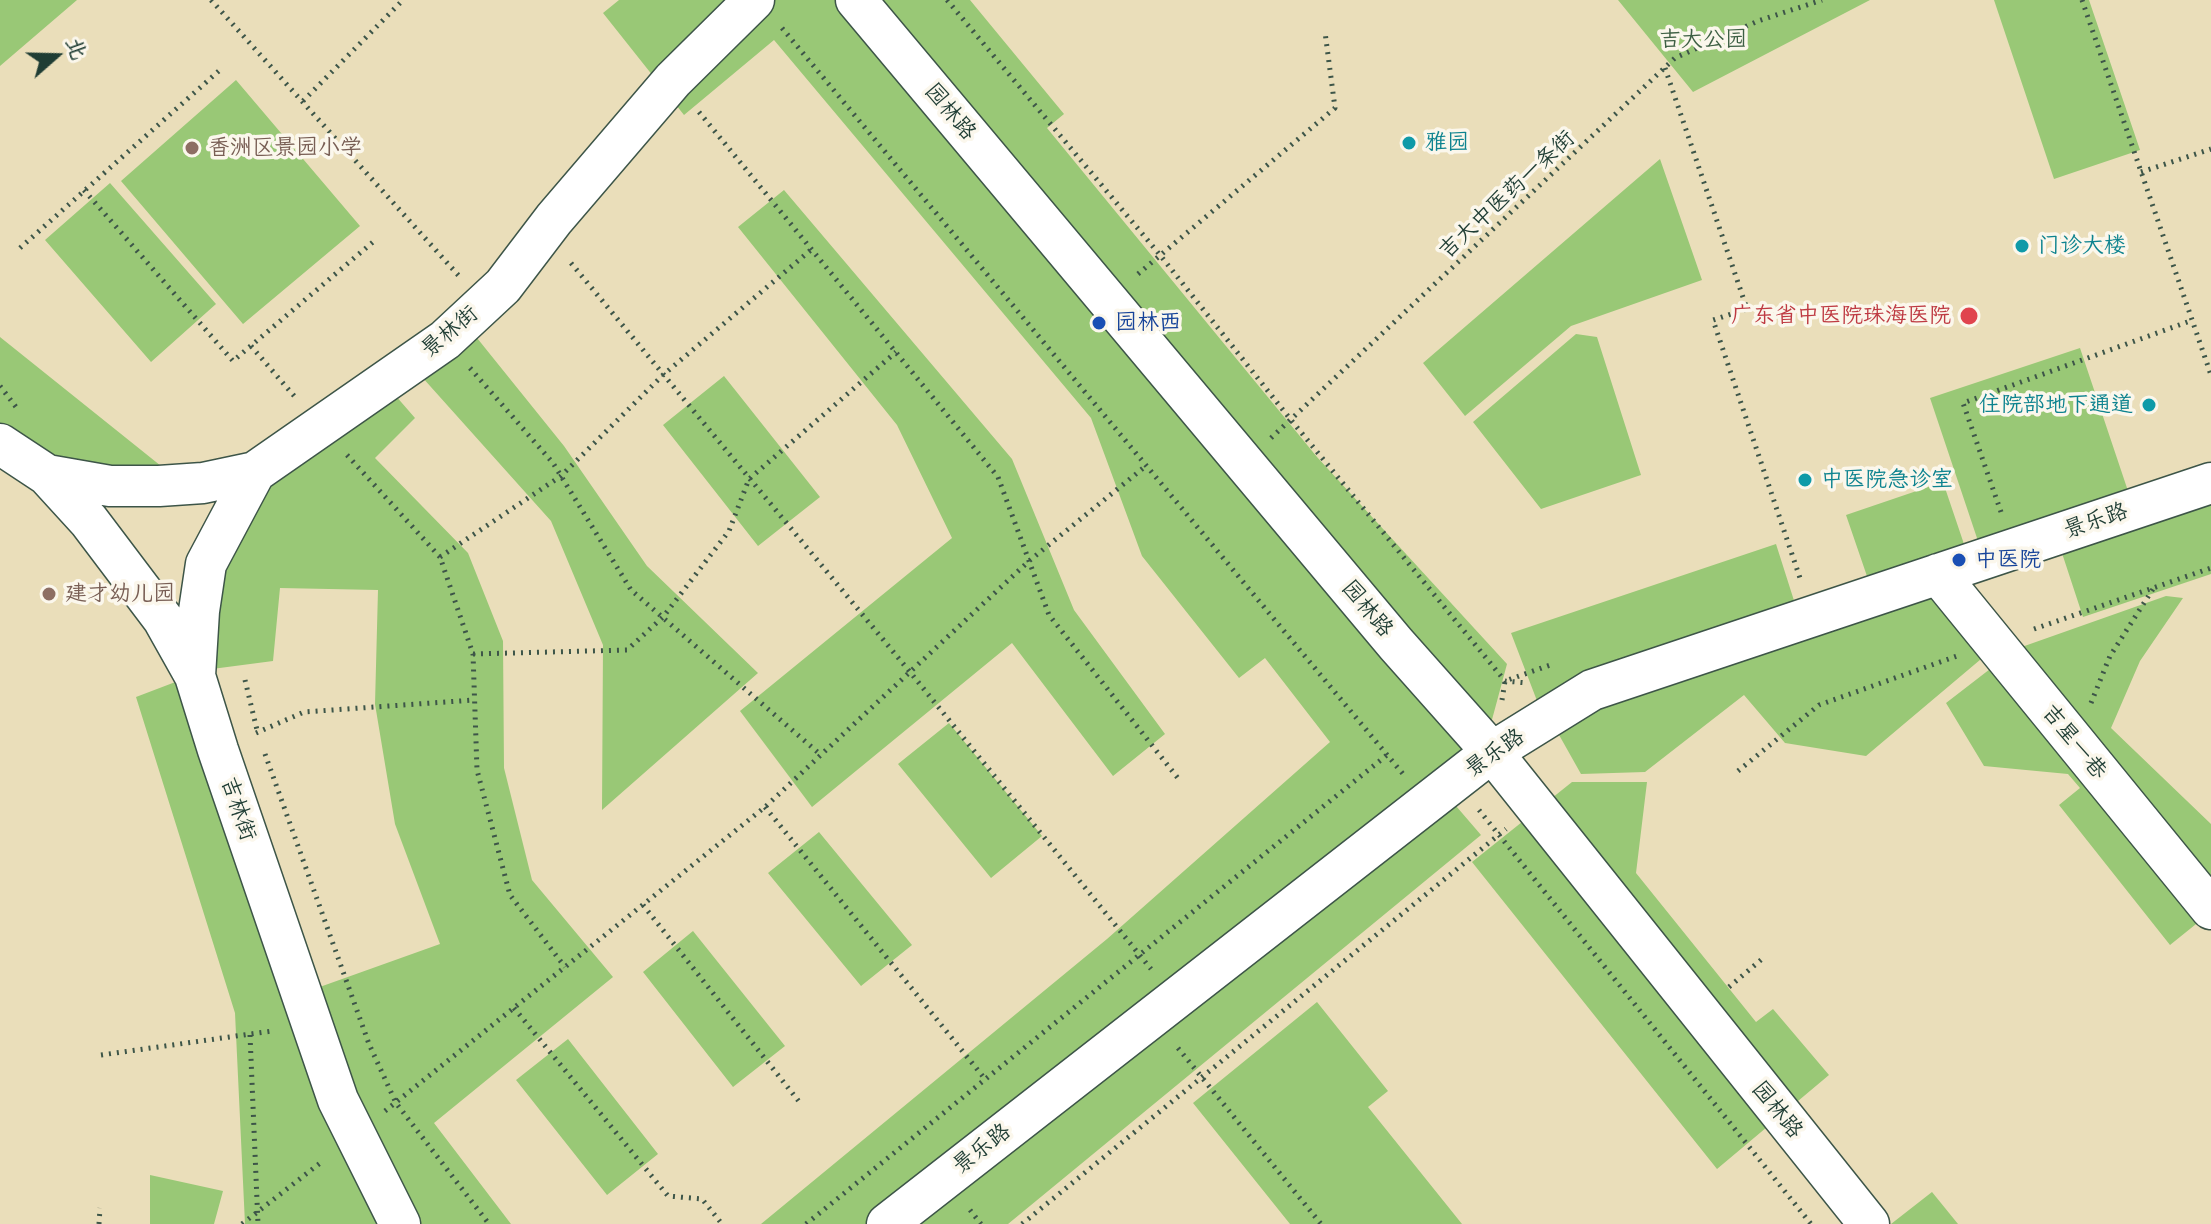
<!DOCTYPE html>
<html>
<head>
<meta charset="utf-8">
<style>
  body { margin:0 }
  #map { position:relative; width:2211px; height:1224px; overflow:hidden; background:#eadeba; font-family:"Playpen Sans","LXGW WenKai TC",sans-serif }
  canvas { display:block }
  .north { position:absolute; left:16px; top:16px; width:80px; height:80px; -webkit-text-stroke:6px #fbf7ec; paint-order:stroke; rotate:70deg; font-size:22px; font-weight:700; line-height:32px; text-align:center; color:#1f3d34 }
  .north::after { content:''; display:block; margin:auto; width:28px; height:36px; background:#1f3d34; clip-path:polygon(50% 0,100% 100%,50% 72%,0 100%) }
</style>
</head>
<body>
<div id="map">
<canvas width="2211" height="1224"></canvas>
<div class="north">北</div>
</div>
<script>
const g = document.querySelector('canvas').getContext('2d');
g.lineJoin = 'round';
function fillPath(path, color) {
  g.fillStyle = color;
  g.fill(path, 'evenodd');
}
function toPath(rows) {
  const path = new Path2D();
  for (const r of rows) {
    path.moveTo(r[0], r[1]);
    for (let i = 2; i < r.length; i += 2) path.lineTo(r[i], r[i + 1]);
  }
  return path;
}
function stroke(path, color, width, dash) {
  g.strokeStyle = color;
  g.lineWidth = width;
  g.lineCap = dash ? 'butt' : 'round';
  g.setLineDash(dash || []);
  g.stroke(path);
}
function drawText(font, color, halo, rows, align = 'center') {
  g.font = font + ' "Playpen Sans","LXGW WenKai TC",sans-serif';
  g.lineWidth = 7;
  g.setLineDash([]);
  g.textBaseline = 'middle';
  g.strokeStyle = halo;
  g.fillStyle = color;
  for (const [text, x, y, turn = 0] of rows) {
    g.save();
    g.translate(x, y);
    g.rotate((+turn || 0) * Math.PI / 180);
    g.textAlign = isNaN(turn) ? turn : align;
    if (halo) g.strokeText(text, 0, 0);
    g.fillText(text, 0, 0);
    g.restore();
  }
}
fillPath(toPath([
  [0,0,77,0,0,66],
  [619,0,970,0,1064,114,1047,128,1317,457,1507,664,1483,753,888,1224,761,1224,1107,939,1330,742,1265,658,1239,678,1142,556,1091,418,774,40,684,115,603,13],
  [1618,0,1870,0,1693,92],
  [1994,0,2089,0,2140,150,2054,179],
  [236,80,360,226,243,324,121,181],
  [1660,159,1702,280,1571,326,1465,416,1423,363],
  [110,183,216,304,151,362,45,240],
  [784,190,1012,459,1074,610,1165,734,1113,776,1012,643,812,807,740,711,952,538,897,425,738,227],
  [473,333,564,446,647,566,758,673,602,810,603,645,551,521,422,377],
  [1576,334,1597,337,1641,475,1541,509,1473,422],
  [0,337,166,470,0,465],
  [2080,348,2128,491,1978,541,1930,398],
  [724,376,820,497,758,546,663,425],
  [395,395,415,418,375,458,468,553,503,641,504,768,532,880,613,977,434,1123,511,1224,245,1224,235,1013,136,697,178,681,289,998,440,944,395,824,375,704,378,590,280,588,273,661,212,669,220,570,269,479],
  [1943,482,1966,550,1869,582,1846,515],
  [2211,493,2211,574,2083,617,2059,544],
  [1776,544,1797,610,1539,706,1511,633],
  [1934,585,1987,654,1866,756,1785,743,1744,695,1645,772,1581,774,1554,726,1606,693],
  [2166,596,2183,598,2140,661,2111,728,2211,824,2211,912,2170,945,2059,805,2080,788,2068,774,1984,766,1946,703,2016,649],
  [949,723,1042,836,991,878,898,764],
  [1572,782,1647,782,1636,873,1756,1022,1773,1009,1829,1075,1717,1169,1472,862],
  [1450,799,1481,835,1008,1224,906,1224],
  [819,832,912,945,861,986,768,873],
  [693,931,785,1046,733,1087,643,972],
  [1317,1002,1388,1091,1368,1107,1462,1224,1290,1224,1193,1103],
  [568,1039,658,1154,607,1195,516,1080],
  [150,1175,223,1191,214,1224,150,1224],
  [1932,1192,1958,1224,1891,1224]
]), '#99c876');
const minor = toPath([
  [856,0,1396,644,1492,752,1869,1224],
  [0,444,47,475,89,521,163,619,195,676,218,750,338,1100,400,1224],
  [47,475,110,486,159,486,203,483,255,472,445,340,503,286,554,219,673,80,754,0],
  [1938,574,2211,909],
  [195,676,199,611,206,564,255,472],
  [887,1224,1492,752,1592,690,2211,483]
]);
stroke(minor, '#3d5548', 43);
stroke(toPath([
  [211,0,459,276],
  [947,0,1160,255,1291,420,1505,681,1527,683],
  [2082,0,2211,375],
  [782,28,1403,774],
  [1665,68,1747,309,1713,320,1801,581],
  [303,101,403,0],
  [699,112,998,477,1049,615,1181,782],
  [2141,172,2211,149],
  [84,190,233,361,373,242],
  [20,248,221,69],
  [571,263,910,672,1151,969],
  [1138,274,1335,108,1325,32],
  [251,346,295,397],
  [470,368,553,463,631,590,821,755],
  [0,386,16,407],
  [1271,438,1675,58,1758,21,1822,0],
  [347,455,440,557,473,654,477,770,510,895,565,967],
  [2001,512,1963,403,2193,320],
  [440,557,561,476,663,375,812,249],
  [2034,629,2211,568],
  [473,654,627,650,663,617,729,531,749,479,896,352],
  [245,680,257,730],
  [1502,700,1505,681,1553,664],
  [2091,703,2110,656,2153,589],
  [256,733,304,712,474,700],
  [265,754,369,1044,396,1103,489,1224],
  [1738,771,1819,705,1957,656],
  [765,807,985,1079],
  [1479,810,1811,1224],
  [643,905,801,1104],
  [1729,987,1762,959],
  [514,1008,668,1196,702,1199,722,1224],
  [250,1035,258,1224],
  [1178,1048,1321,1224],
  [101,1055,272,1031],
  [385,1111,765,807,1029,561,1147,465],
  [970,1210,981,1224],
  [99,1224,100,1208],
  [242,1224,324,1160],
  [806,1224,1387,755],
  [1022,1224,1506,829]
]), '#3d5548', 5, [2, 6]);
stroke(minor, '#fff', 40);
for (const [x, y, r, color] of [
  [1409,143,8,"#0f9aa8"],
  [192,148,8,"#8d6e63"],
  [2022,246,8,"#0f9aa8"],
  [1969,316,10,"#e0444e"],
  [1099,323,8,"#1a4fb4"],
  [2149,405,8,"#0f9aa8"],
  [1805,480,8,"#0f9aa8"],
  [1959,560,8,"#1a4fb4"],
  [49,594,8,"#8d6e63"]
]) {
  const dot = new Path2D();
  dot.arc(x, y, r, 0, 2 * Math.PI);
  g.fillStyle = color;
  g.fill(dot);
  stroke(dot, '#fbf7ec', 3);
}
drawText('22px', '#3e6044', '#fbf7ec', [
  ["吉大公园",1703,40]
]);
drawText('22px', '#1f3d34', '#fbf7ec', [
  ["园林路",950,112,50],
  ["吉大中医药一条街",1507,195,-43],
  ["景林街",450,332,-40],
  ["景乐路",2096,521,-19],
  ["园林路",1367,609,50],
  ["吉星一巷",2074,742,51],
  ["景乐路",1495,753,-35],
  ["吉林街",238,809,71],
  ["园林路",1777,1110,51],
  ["景乐路",982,1149,-38]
]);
drawText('22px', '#0d838f', '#fbf7ec', [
  ["雅园",1425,143],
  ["门诊大楼",2038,246],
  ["住院部地下通道",2133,405,"right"],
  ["中医院急诊室",1821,480]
], 'left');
drawText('22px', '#785e54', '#fbf7ec', [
  ["香洲区景园小学",208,148],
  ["建才幼儿园",65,594]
], 'left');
drawText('22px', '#be3a42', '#fbf7ec', [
  ["广东省中医院珠海医院",1951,316]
], 'right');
drawText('22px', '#164399', '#fbf7ec', [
  ["园林西",1115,323],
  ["中医院",1975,560]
], 'left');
</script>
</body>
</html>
